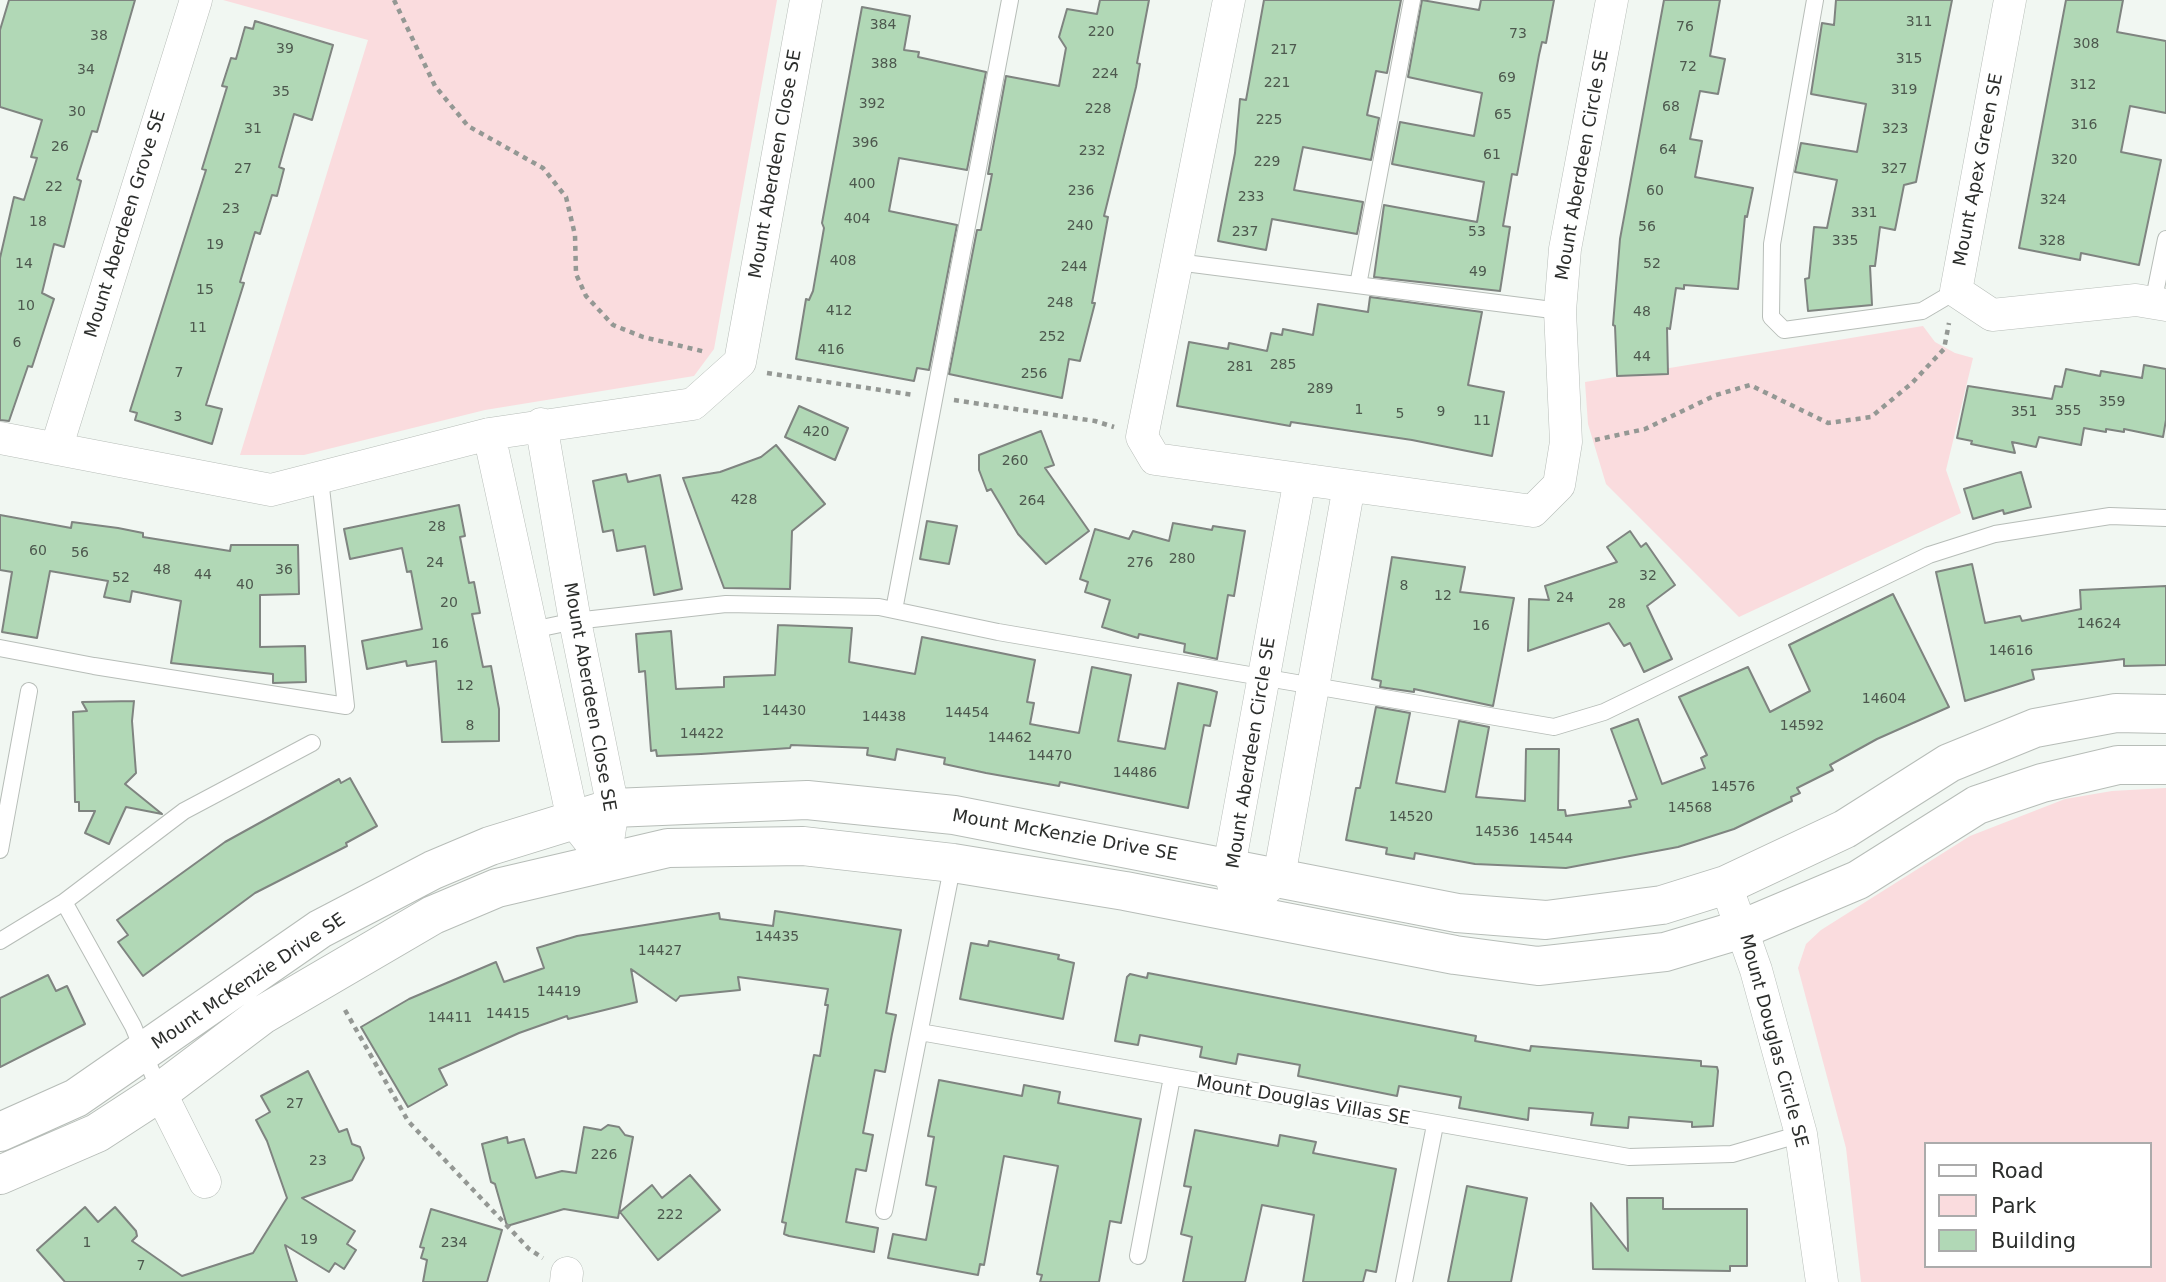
<!DOCTYPE html>
<html>
<head>
<meta charset="utf-8">
<style>
  body { margin:0 }
  #map { position:relative; width:2166px; height:1282px; overflow:hidden; background:#f1f7f2; font-family:"DejaVu Sans",sans-serif }
  canvas { display:block }
  .legend { position:absolute; left:1924px; top:1142px; width:228px; height:126px; box-sizing:border-box; background:#fff; border:2px solid #ababab; margin:0; padding:9px 12px; list-style:none; font-size:21px; color:#2c2e2c }
  .legend li { display:flex; align-items:center; gap:14px; height:35px }
  .legend b { width:35px; border:2px solid #ababab }
</style>
</head>
<body>
<div id="map">
<canvas width="2166" height="1282"></canvas>
<ul class="legend">
<li><b style="height:9px;background:#fff"></b>Road</li>
<li><b style="height:19px;background:#fadcde"></b>Park</li>
<li><b style="height:19px;background:#b1d8b6"></b>Building</li>
</ul>
</div>
<script>
const g = document.querySelector('canvas').getContext('2d');
g.lineJoin = 'round';
function fillPath(path, color) {
  g.fillStyle = color;
  g.fill(path, 'evenodd');
}
function toPath(rows) {
  const path = new Path2D();
  for (const r of rows) {
    path.moveTo(r[0], r[1]);
    for (let i = 2; i < r.length; i += 2) path.lineTo(r[i], r[i + 1]);
  }
  return path;
}
function stroke(path, color, width, dash) {
  g.strokeStyle = color;
  g.lineWidth = width;
  g.lineCap = dash ? 'butt' : 'round';
  g.setLineDash(dash || []);
  g.stroke(path);
}
function drawText(font, color, halo, rows, align = 'center') {
  g.font = font + ' "DejaVu Sans",sans-serif';
  g.lineWidth = 5;
  g.setLineDash([]);
  g.textBaseline = 'middle';
  g.strokeStyle = halo;
  g.fillStyle = color;
  for (const [text, x, y, turn = 0] of rows) {
    g.save();
    g.translate(x, y);
    g.rotate((+turn || 0) * Math.PI / 180);
    g.textAlign = isNaN(turn) ? turn : align;
    if (halo) g.strokeText(text, 0, 0);
    g.fillText(text, 0, 0);
    g.restore();
  }
}
fillPath(toPath([
  [223,0,777,0,714,349,694,376,485,410,304,455,240,455,368,40],
  [1923,326,1935,342,1955,353,1973,358,1946,470,1961,513,1739,617,1606,484,1588,424,1585,382],
  [2166,788,2166,1282,1861,1282,1846,1148,1798,968,1806,944,1821,930,1970,836,2065,799,2112,791],
  [1926,1144,2150,1144,2150,1266,1926,1266]
]), '#fadcde');
const building = toPath([
  [9,0,135,0,97,132,92,131,77,179,81,181,64,247,54,244,42,293,54,299,32,367,28,366,9,421,0,420,0,258,14,197,24,200,37,158,31,157,42,120,0,107,0,30,9,0],
  [1100,0,1149,0,1137,63,1140,64,1136,87,1104,216,1108,217,1092,303,1095,303,1080,361,1069,359,1062,398,949,374,977,230,981,230,992,174,988,174,1006,76,1059,86,1066,48,1059,37,1067,9,1097,14,1100,0],
  [1264,0,1401,0,1387,73,1376,71,1367,115,1379,118,1371,160,1303,147,1294,190,1363,202,1357,234,1272,219,1266,250,1218,241,1235,153,1240,99,1246,100,1264,0],
  [1422,0,1479,10,1481,0,1554,0,1546,43,1542,42,1539,55,1517,175,1512,174,1503,226,1510,227,1500,291,1374,277,1384,205,1477,222,1484,182,1392,164,1400,122,1474,136,1482,93,1408,77,1422,0],
  [1664,0,1720,0,1710,56,1725,59,1718,94,1700,91,1690,139,1702,141,1695,177,1753,188,1747,217,1745,216,1738,289,1684,285,1684,289,1676,288,1670,329,1667,328,1668,374,1617,376,1615,326,1613,325,1620,239,1664,0],
  [1836,0,1952,0,1916,182,1904,185,1895,230,1880,227,1875,266,1870,266,1872,305,1808,311,1805,279,1809,278,1814,227,1827,228,1837,180,1795,172,1801,143,1857,152,1866,104,1811,94,1822,23,1834,25,1836,0],
  [2066,0,2123,0,2117,32,2166,41,2166,113,2130,106,2121,152,2161,160,2139,265,2081,253,2080,260,2019,248,2066,0],
  [862,7,910,16,904,50,919,52,918,57,986,72,967,170,899,158,889,211,957,225,929,370,917,368,914,381,796,359,806,299,809,300,813,291,824,228,822,223,862,7],
  [255,21,333,45,312,120,294,114,279,167,284,169,277,196,272,195,260,234,255,232,240,282,244,283,206,405,222,409,212,444,135,420,137,413,130,411,206,170,202,169,227,87,222,86,231,58,236,59,245,27,253,29,255,21],
  [1370,297,1482,312,1468,385,1504,392,1492,456,1412,440,1291,422,1290,426,1177,406,1189,342,1228,349,1229,343,1267,351,1271,333,1282,335,1283,329,1313,335,1318,304,1368,312,1370,297],
  [2144,365,2166,369,2166,420,2163,437,2124,429,2124,432,2106,429,2106,432,2084,428,2081,445,2039,437,2036,447,2012,442,2015,453,1971,444,1972,441,1957,438,1968,386,2052,399,2055,386,2062,387,2066,369,2100,376,2101,371,2142,378,2144,365],
  [799,406,848,428,835,460,785,437,799,406],
  [1041,431,1054,465,1045,468,1089,531,1046,564,1018,534,991,489,987,491,979,470,979,455,1041,431],
  [776,445,825,504,792,531,790,589,724,588,683,478,720,472,761,457,776,445],
  [2021,472,2031,507,2004,514,2003,510,1973,519,1964,489,2021,472],
  [626,474,628,482,660,475,682,589,654,595,645,546,617,551,613,530,603,532,593,481,626,474],
  [459,505,465,536,460,537,469,583,474,582,480,613,472,614,483,667,491,666,499,709,499,741,442,742,436,661,407,666,406,661,367,669,362,641,422,629,411,571,407,572,402,548,350,559,344,529,459,505],
  [0,515,71,528,72,522,118,528,143,533,143,537,230,551,231,545,298,545,299,594,260,595,260,647,305,646,306,682,273,683,273,674,171,663,181,601,132,591,130,602,104,597,108,581,50,571,37,638,2,632,12,572,0,570,0,515],
  [927,521,957,526,949,564,920,559,927,521],
  [1173,523,1212,530,1213,526,1245,531,1234,596,1228,595,1217,659,1184,652,1185,644,1139,634,1138,638,1102,627,1110,600,1085,592,1088,582,1080,579,1095,529,1129,539,1133,531,1169,541,1173,523],
  [1630,531,1641,547,1646,543,1675,585,1647,606,1672,659,1644,672,1630,643,1624,646,1609,623,1528,651,1529,599,1549,600,1545,586,1617,562,1607,547,1630,531],
  [1392,557,1465,567,1460,592,1514,598,1493,706,1414,689,1414,692,1380,687,1381,681,1372,679,1392,557],
  [1972,564,1985,623,2020,616,2022,621,2081,609,2080,590,2166,586,2166,665,2124,666,2124,659,2032,670,2034,679,1965,701,1936,572,1972,564],
  [1893,594,1949,707,1877,739,1830,765,1833,770,1797,788,1800,793,1791,797,1792,801,1734,829,1678,847,1566,868,1475,864,1415,853,1414,859,1386,854,1387,848,1346,840,1356,788,1360,788,1376,707,1410,713,1396,783,1445,792,1459,721,1489,727,1476,797,1525,801,1526,749,1559,749,1558,810,1565,810,1566,816,1631,807,1629,801,1637,799,1611,729,1638,719,1662,784,1705,768,1701,758,1707,755,1679,697,1748,667,1770,712,1810,691,1789,645,1893,594],
  [778,625,852,628,849,662,915,674,922,637,1035,660,1027,702,1034,703,1030,724,1079,733,1092,667,1131,675,1118,741,1165,749,1178,683,1211,690,1217,692,1210,726,1204,725,1188,808,1060,782,1059,786,986,773,944,764,945,758,897,749,895,760,867,755,868,748,791,745,790,748,701,754,657,756,656,750,651,751,645,671,639,672,636,634,671,631,676,689,724,687,724,677,775,675,778,625],
  [134,701,132,721,136,773,125,784,162,814,126,807,109,844,85,833,95,811,79,811,79,802,75,802,73,712,87,711,82,702,134,701],
  [350,778,377,826,346,843,347,846,255,893,143,976,118,942,128,935,117,920,225,842,339,779,341,783,350,778],
  [775,911,901,930,886,1013,896,1015,892,1034,885,1072,875,1070,863,1133,873,1135,866,1171,856,1169,846,1222,878,1228,874,1252,789,1236,784,1234,786,1223,782,1222,814,1055,820,1056,828,1005,825,1005,828,989,738,977,740,990,680,996,676,1001,631,969,637,1002,568,1019,567,1016,519,1033,439,1069,447,1085,408,1107,361,1027,409,999,496,962,504,982,544,968,537,948,577,936,719,913,720,919,773,926,775,911],
  [989,941,1059,955,1058,959,1074,963,1063,1019,960,999,971,943,988,946,989,941],
  [1148,973,1476,1036,1475,1041,1530,1051,1531,1046,1701,1061,1701,1066,1717,1067,1718,1071,1713,1126,1692,1127,1692,1122,1629,1117,1628,1128,1591,1125,1593,1113,1529,1108,1528,1120,1459,1108,1461,1097,1399,1086,1397,1096,1298,1076,1300,1065,1238,1054,1236,1064,1200,1057,1202,1047,1140,1035,1138,1045,1115,1041,1127,977,1130,974,1147,978,1148,973],
  [48,975,56,991,67,986,85,1024,0,1067,0,998,48,975],
  [308,1071,339,1132,347,1129,352,1144,360,1147,364,1158,352,1180,302,1198,355,1231,347,1244,356,1250,344,1269,335,1263,329,1272,285,1245,297,1282,65,1282,37,1250,85,1207,98,1222,115,1207,136,1231,137,1236,132,1241,182,1276,253,1253,287,1198,267,1141,256,1120,270,1112,261,1096,308,1071],
  [939,1080,1022,1096,1024,1085,1060,1092,1058,1103,1141,1119,1121,1223,1110,1221,1099,1282,1040,1282,1042,1275,1037,1274,1058,1166,1004,1156,984,1265,980,1264,978,1275,888,1258,893,1234,926,1240,936,1187,926,1185,934,1137,928,1136,939,1080],
  [608,1125,619,1127,625,1135,633,1137,618,1218,564,1209,507,1226,495,1184,491,1182,482,1144,507,1137,508,1143,524,1139,536,1178,562,1171,576,1173,584,1127,601,1130,608,1125],
  [1195,1130,1278,1146,1280,1135,1316,1142,1313,1153,1396,1169,1376,1272,1366,1270,1363,1282,1303,1282,1314,1215,1262,1205,1245,1282,1183,1282,1192,1237,1181,1234,1191,1187,1184,1186,1195,1130],
  [690,1175,720,1210,658,1260,620,1212,652,1185,662,1198,690,1175],
  [1467,1186,1527,1198,1511,1282,1448,1282,1467,1186],
  [1627,1198,1663,1198,1663,1209,1747,1209,1747,1266,1730,1266,1730,1271,1593,1269,1591,1203,1628,1251,1627,1198],
  [431,1209,502,1230,487,1282,423,1282,427,1260,421,1258,424,1248,420,1247,431,1209]
]);
fillPath(building, '#b1d8b6');
stroke(building, '#7f8480', 2);
const service = toPath([
  [1815,0,1772,244,1771,317,1784,330,1922,311,1956,291],
  [1177,262,1560,311],
  [1358,285,1412,0],
  [2153,303,2166,239],
  [894,610,1010,0],
  [532,630,575,621,726,604,879,607,998,632,1554,727,1604,712,1929,555,1995,534,2110,516,2166,518],
  [0,648,94,666,346,706,320,479],
  [0,850,29,691],
  [64,902,184,811,312,743],
  [0,941,64,902,133,1026,160,1092],
  [920,1032,1629,1157,1732,1154,1801,1134],
  [884,1211,953,863],
  [1138,1256,1172,1077],
  [1404,1282,1435,1125]
]);
const minor = toPath([
  [1229,0,1142,437,1155,459,1533,511,1559,485,1566,442,1560,311,1565,249,1612,0],
  [2010,0,1956,291,1992,315,2136,300,2166,305],
  [541,424,575,621,613,808,605,861],
  [489,434,573,820,605,861],
  [0,438,271,490,489,434,693,404,740,362,806,0],
  [56,449,196,0],
  [1300,479,1229,867,1240,913,1279,877,1349,486],
  [1726,885,1756,970,1801,1134,1822,1282],
  [160,1092,205,1182],
  [566,1282,567,1273]
]);
const tertiary = toPath([
  [0,1132,76,1098,320,929,433,870,490,846,613,808,807,800,954,815,1457,913,1546,920,1662,905,1726,885,1845,829,1949,763,2035,728,2116,713,2166,714],
  [0,1175,97,1133,160,1092,262,1015,433,915,497,888,668,848,803,846,953,863,1125,891,1455,955,1538,966,1665,952,1742,929,1858,880,1977,805,2042,783,2118,765,2166,765]
]);
stroke(service, '#b7bdb8', 18);
stroke(minor, '#b7bdb8', 33);
stroke(tertiary, '#b7bdb8', 40);
stroke(toPath([
  [394,0,435,86,468,126,543,168,566,197,575,235,576,274,586,296,613,325,643,337,706,352],
  [767,373,914,395],
  [954,400,1095,421,1114,427],
  [1595,440,1645,429,1716,395,1750,385,1828,423,1871,417,1912,383,1944,349,1949,323],
  [345,1010,408,1121,529,1249,543,1258]
]), '#949894', 4.5, [5, 5]);
stroke(service, '#fff', 16);
stroke(minor, '#fff', 32);
stroke(tertiary, '#fff', 38);
drawText('14px', '#4d584e', null, [
  ["311",1919,22],
  ["384",883,25],
  ["76",1685,27],
  ["220",1101,32],
  ["73",1518,34],
  ["38",99,36],
  ["308",2086,44],
  ["39",285,49],
  ["217",1284,50],
  ["315",1909,59],
  ["388",884,64],
  ["72",1688,67],
  ["34",86,70],
  ["224",1105,74],
  ["69",1507,78],
  ["221",1277,83],
  ["312",2083,85],
  ["319",1904,90],
  ["35",281,92],
  ["392",872,104],
  ["68",1671,107],
  ["228",1098,109],
  ["30",77,112],
  ["65",1503,115],
  ["225",1269,120],
  ["316",2084,125],
  ["31",253,129],
  ["323",1895,129],
  ["396",865,143],
  ["26",60,147],
  ["64",1668,150],
  ["232",1092,151],
  ["61",1492,155],
  ["320",2064,160],
  ["229",1267,162],
  ["27",243,169],
  ["327",1894,169],
  ["400",862,184],
  ["22",54,187],
  ["236",1081,191],
  ["60",1655,191],
  ["233",1251,197],
  ["324",2053,200],
  ["23",231,209],
  ["331",1864,213],
  ["404",857,219],
  ["18",38,222],
  ["240",1080,226],
  ["56",1647,227],
  ["237",1245,232],
  ["53",1477,232],
  ["335",1845,241],
  ["328",2052,241],
  ["19",215,245],
  ["408",843,261],
  ["14",24,264],
  ["52",1652,264],
  ["244",1074,267],
  ["49",1478,272],
  ["15",205,290],
  ["248",1060,303],
  ["10",26,306],
  ["412",839,311],
  ["48",1642,312],
  ["11",198,328],
  ["252",1052,337],
  ["6",17,343],
  ["416",831,350],
  ["44",1642,357],
  ["285",1283,365],
  ["281",1240,367],
  ["7",179,373],
  ["256",1034,374],
  ["289",1320,389],
  ["359",2112,402],
  ["1",1359,410],
  ["355",2068,411],
  ["9",1441,412],
  ["351",2024,412],
  ["5",1400,414],
  ["3",178,417],
  ["11",1482,421],
  ["420",816,432],
  ["260",1015,461],
  ["428",744,500],
  ["264",1032,501],
  ["28",437,527],
  ["60",38,551],
  ["56",80,553],
  ["280",1182,559],
  ["24",435,563],
  ["276",1140,563],
  ["48",162,570],
  ["36",284,570],
  ["44",203,575],
  ["32",1648,576],
  ["52",121,578],
  ["40",245,585],
  ["8",1404,586],
  ["12",1443,596],
  ["24",1565,598],
  ["20",449,603],
  ["28",1617,604],
  ["14624",2099,624],
  ["16",1481,626],
  ["16",440,644],
  ["14616",2011,651],
  ["12",465,686],
  ["14604",1884,699],
  ["14430",784,711],
  ["14454",967,713],
  ["14438",884,717],
  ["8",470,726],
  ["14592",1802,726],
  ["14422",702,734],
  ["14462",1010,738],
  ["14470",1050,756],
  ["14486",1135,773],
  ["14576",1733,787],
  ["14568",1690,808],
  ["14520",1411,817],
  ["14536",1497,832],
  ["14544",1551,839],
  ["14435",777,937],
  ["14427",660,951],
  ["14419",559,992],
  ["14415",508,1014],
  ["14411",450,1018],
  ["27",295,1104],
  ["226",604,1155],
  ["23",318,1161],
  ["222",670,1215],
  ["19",309,1240],
  ["1",87,1243],
  ["234",454,1243],
  ["7",141,1266]
]);
drawText('18px', '#2c2e2c', '#fff', [
  ["Mount Aberdeen Close SE",776,164,-80],
  ["Mount Aberdeen Circle SE",1583,165,-80],
  ["Mount Apex Green SE",1979,170,-79],
  ["Mount Aberdeen Grove SE",126,224,-73],
  ["Mount Aberdeen Close SE",589,697,80],
  ["Mount Aberdeen Circle SE",1252,753,-81],
  ["Mount McKenzie Drive SE",1065,836,10],
  ["Mount McKenzie Drive SE",249,982,-34],
  ["Mount Douglas Circle SE",1773,1041,75],
  ["Mount Douglas Villas SE",1303,1101,10]
]);
</script>
</body>
</html>
